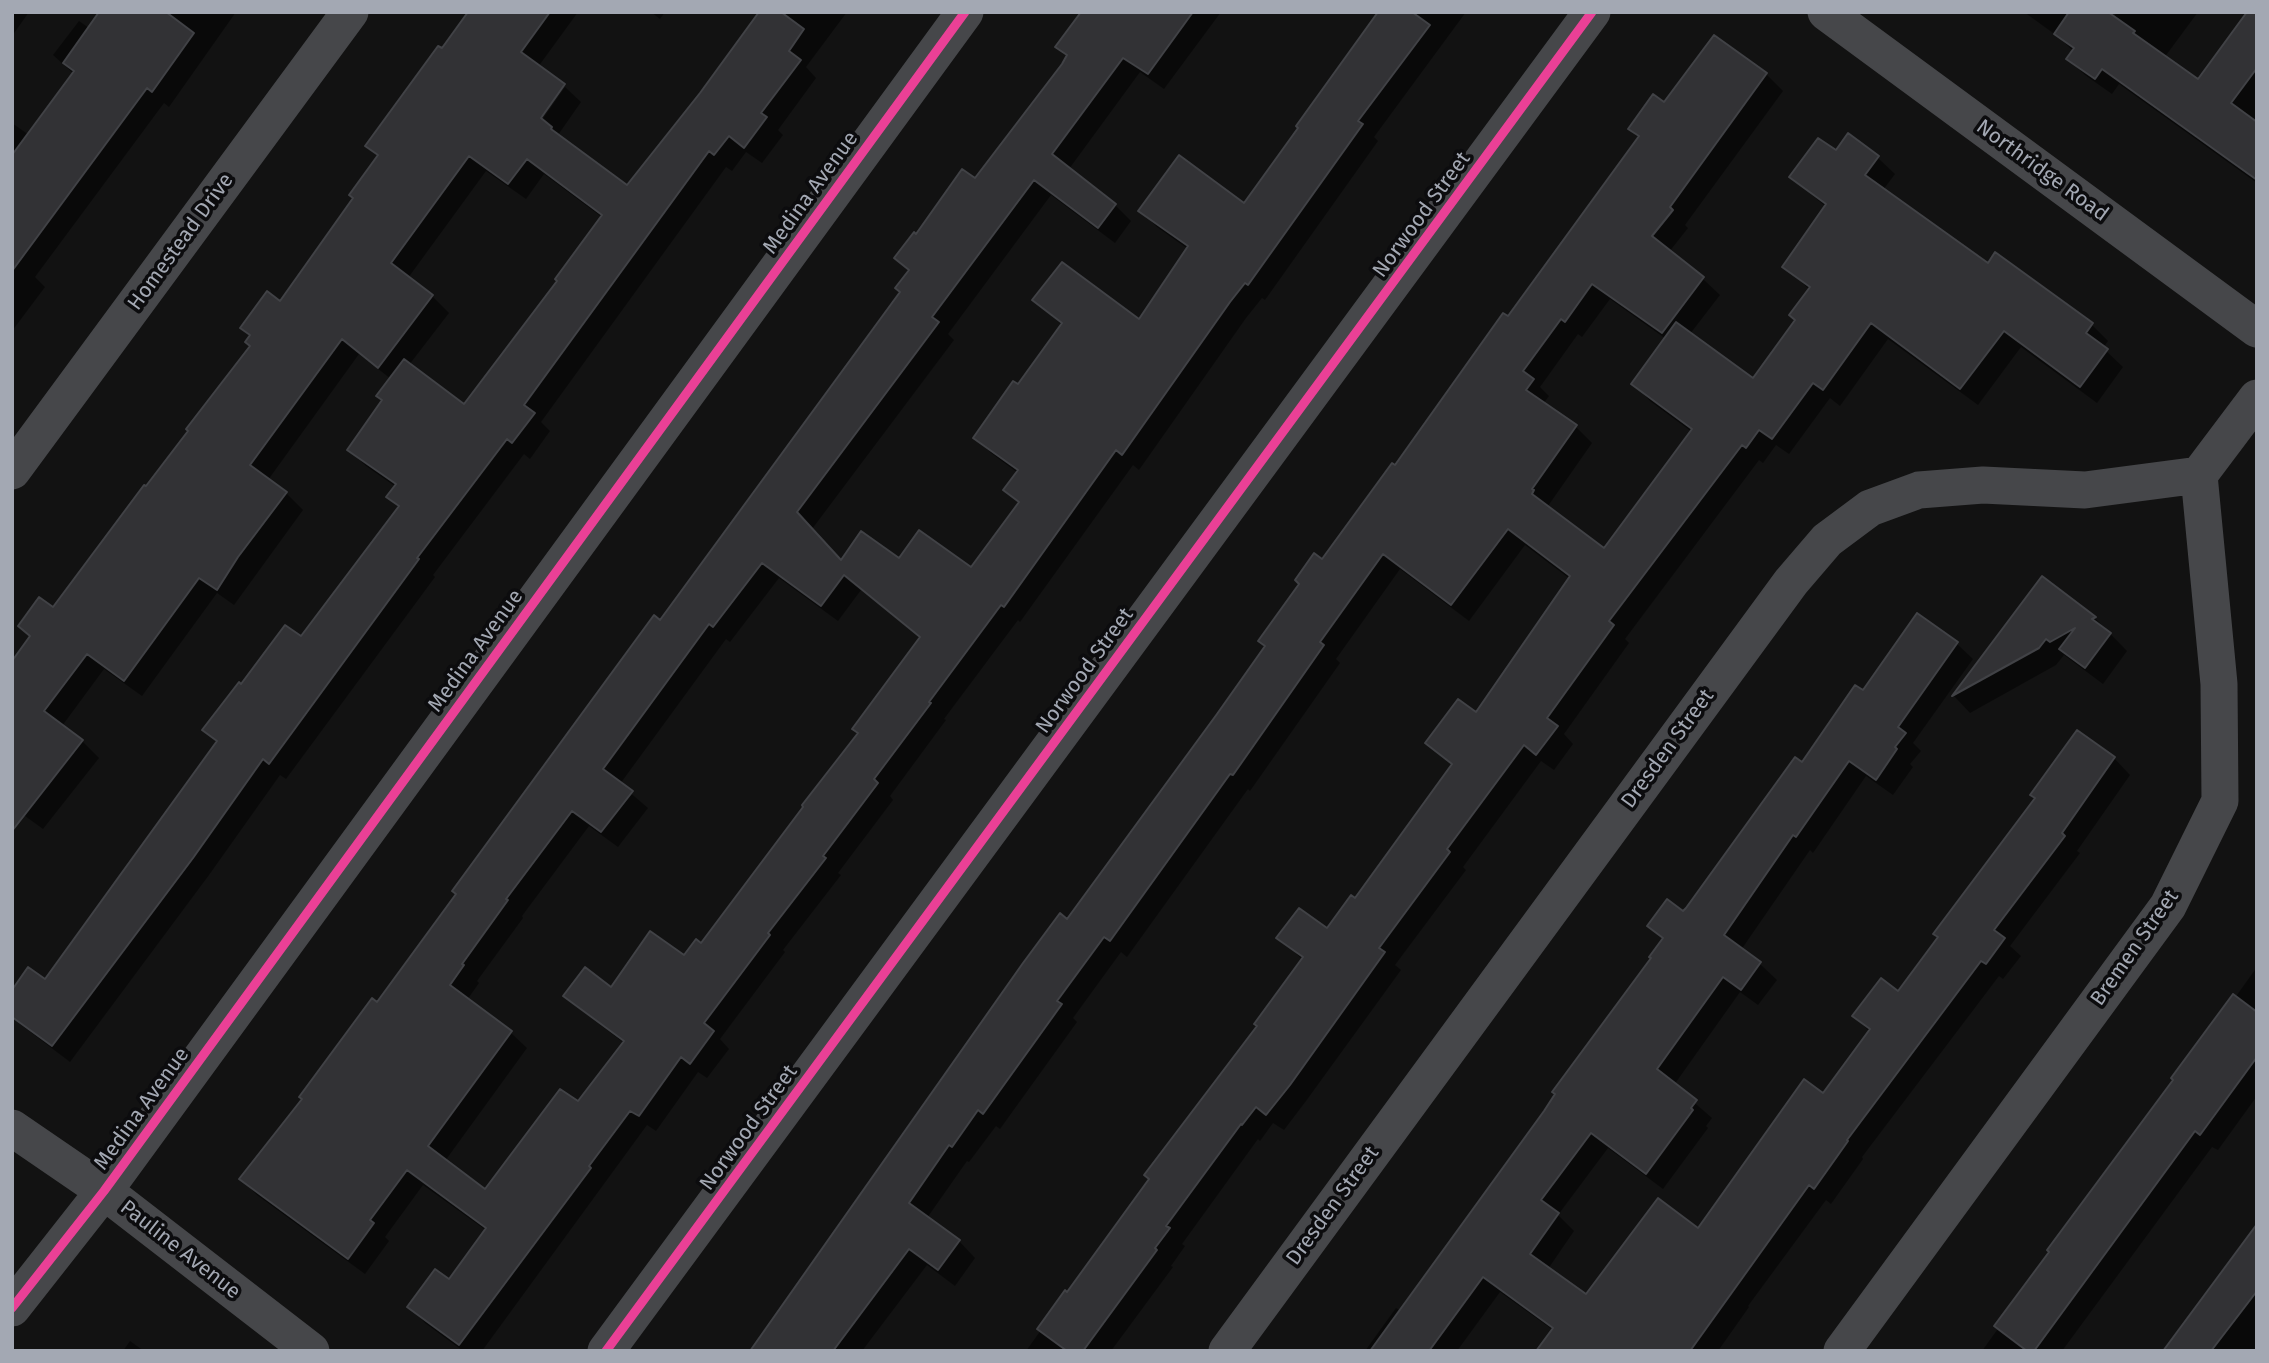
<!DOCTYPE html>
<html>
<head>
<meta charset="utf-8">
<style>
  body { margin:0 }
  #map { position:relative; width:2269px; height:1363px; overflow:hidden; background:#121212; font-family:"Fira Sans",sans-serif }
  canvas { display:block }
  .frame { position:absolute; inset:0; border:14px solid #a3a8b3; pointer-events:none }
</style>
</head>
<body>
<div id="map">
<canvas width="2269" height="1363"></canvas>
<div class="frame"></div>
</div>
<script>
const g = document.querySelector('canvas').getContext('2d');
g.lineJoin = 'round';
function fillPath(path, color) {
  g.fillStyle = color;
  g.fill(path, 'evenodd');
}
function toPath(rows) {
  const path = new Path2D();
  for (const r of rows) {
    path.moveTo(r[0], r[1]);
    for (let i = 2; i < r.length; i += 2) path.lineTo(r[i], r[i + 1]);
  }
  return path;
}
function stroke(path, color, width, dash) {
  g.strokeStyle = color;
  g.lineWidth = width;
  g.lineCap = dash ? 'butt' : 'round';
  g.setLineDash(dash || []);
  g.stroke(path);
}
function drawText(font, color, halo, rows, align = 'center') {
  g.font = font + ' "Fira Sans",sans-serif';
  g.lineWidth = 7;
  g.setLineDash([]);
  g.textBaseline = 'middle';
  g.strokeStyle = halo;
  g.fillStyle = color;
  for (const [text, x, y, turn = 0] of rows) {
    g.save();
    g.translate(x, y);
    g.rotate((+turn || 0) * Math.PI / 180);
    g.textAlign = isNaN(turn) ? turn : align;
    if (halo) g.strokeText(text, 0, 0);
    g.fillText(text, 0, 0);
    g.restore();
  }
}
fillPath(toPath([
  [12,12,29,12,12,36],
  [101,12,236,12,169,107,164,103,35,277,45,287,12,331,12,123,29,135,74,74,53,55,79,21,89,28],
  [485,12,578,12,538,67,564,86,562,86,534,125,537,127,565,87,581,102,558,135,628,187,701,94,760,12,847,12,806,67,816,78,778,130,783,135,762,163,746,152,732,171,726,167,541,422,550,431,530,459,524,454,433,575,435,577,286,779,280,775,209,875,70,1062,12,1018,12,993,45,982,218,743,205,730,242,687,301,638,399,508,389,497,396,487,366,466,349,450,383,401,391,379,359,354,268,480,286,493,303,510,234,605,217,593,142,696,104,669,62,726,82,741,99,758,43,829,14,808,31,637,20,626,53,610,146,489,252,346,251,337,242,328,280,303,354,198,379,157,368,145,442,51],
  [486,171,526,199,544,174,603,218,559,281,465,407,409,365,449,313,432,296,408,278],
  [651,12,665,12,660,19],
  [1085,12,1221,12,1164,89,1140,72,1069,169,1115,205,1131,221,1115,243,1051,195,948,334,954,340,812,529,842,562,900,561,971,569,1020,504,1005,490,1018,473,991,453,975,437,1018,387,1062,325,1034,300,1139,321,1188,249,1157,227,1141,211,1245,206,1380,12,1466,12,1374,137,1378,141,1265,300,1262,298,1246,318,1139,470,1133,465,1020,622,1018,620,944,719,946,720,890,796,893,800,838,873,841,875,783,950,785,952,720,1039,729,1049,707,1078,698,1072,656,1131,647,1125,482,1351,463,1351,425,1323,409,1306,449,1282,487,1231,423,1185,385,1237,389,1241,365,1274,257,1195,241,1179,378,1005,902,292,910,272,896,258,975,180,1068,57,1059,48],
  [779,578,838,621,861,590,921,639,859,734,701,946,685,958,611,989,566,995,582,1011,624,1043,579,1104,486,1192,445,1161,527,1048,510,1032,467,1000,479,983,477,981,523,918,522,916,589,826,618,847,648,808,620,784,726,639,730,642],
  [2024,12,2106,12,2113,18,2117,12,2198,12,2164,58,2199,82,2257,26,2257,183,2119,84,2112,94,2085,75,2068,59,2073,51,2060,38],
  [1715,37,1766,74,1783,91,1685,225,1688,228,1669,252,1703,279,1720,295,1690,334,1754,381,1797,321,1810,290,1785,267,1826,207,1791,177,1836,152,1848,136,1878,158,1895,174,1883,190,1988,265,2092,325,2108,341,2103,348,2123,367,2097,403,2021,347,1978,405,1888,339,1840,406,1830,398,1789,454,1776,445,1763,463,1759,460,1625,639,1629,643,1564,734,1573,744,1554,770,1541,761,1463,867,1466,870,1395,965,1401,970,1306,1101,1284,1130,1273,1123,1260,1141,1258,1139,1182,1244,1185,1246,1171,1266,1173,1267,1111,1351,1026,1351,1259,1026,1303,960,1279,938,1327,930,1356,901,1453,766,1427,743,1477,714,1570,579,1525,545,1469,621,1400,569,1336,659,1340,663,1250,791,1248,789,1127,957,1121,952,1073,1018,1077,1022,1000,1129,996,1126,969,1162,967,1161,927,1218,959,1241,975,1258,955,1286,927,1265,862,1351,753,1351,1219,715,1322,562,1509,319,1640,138,1630,128,1664,104],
  [1610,299,1666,339,1634,384,1650,401,1692,432,1605,551,1548,506,1592,443,1576,427,1543,404,1549,396,1540,387,1578,334,1582,337],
  [2042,578,2095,618,2127,651,2103,684,2064,655,2056,665,1970,713,1954,696],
  [1956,643,1973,659,1913,743,1921,751,1910,764,1913,767,1893,795,1866,776,1813,853,1810,850,1741,950,1760,964,1777,980,1758,1005,1740,992,1674,1085,1712,1118,1706,1126,1708,1128,1663,1189,1608,1148,1558,1215,1574,1231,1548,1269,1586,1297,1698,1231,1823,1095,1870,1032,1854,1016,1899,993,2114,758,2130,775,2077,851,2080,853,2010,946,2021,956,2003,979,1999,976,1862,1157,1863,1159,1831,1204,1826,1200,1748,1306,1749,1307,1718,1351,1538,1351,1553,1330,1500,1292,1457,1351,1365,1351,1396,1308,1401,1311,1470,1217,1653,959,1663,939,1650,926,1683,913,1863,692],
  [2257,967,2257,1096,2218,1150,2212,1147,2062,1351,1982,1351],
  [2257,1227,2257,1351,2166,1351],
  [130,1341,144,1351,123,1351]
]), '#0007');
const building = toPath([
  [99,12,166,12,194,33,152,92,147,88,12,271,12,155,74,71,63,63,99,12],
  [468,12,550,12,521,52,565,84,541,118,552,127,551,129,627,185,700,93,759,12,781,12,804,29,789,51,801,60,761,113,767,117,744,148,729,136,714,155,709,151,524,405,535,413,512,443,507,439,417,558,419,559,269,764,263,759,193,858,52,1046,12,1017,12,990,28,967,45,979,217,741,202,730,239,682,241,684,285,625,301,636,399,506,386,497,396,484,347,450,382,400,376,396,404,359,464,404,557,281,555,279,602,215,527,159,508,184,469,156,391,263,433,295,378,368,342,339,250,465,287,492,238,557,217,590,199,578,124,681,87,654,44,711,83,740,12,831,12,661,30,636,18,626,39,597,53,607,144,485,146,486,188,431,186,429,250,346,245,342,250,335,240,328,267,291,280,301,353,198,349,195,378,155,365,146,438,46,442,48,468,12],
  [1081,12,1193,12,1148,74,1123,58,1052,154,1116,204,1098,228,1034,180,932,317,939,322,797,512,841,560,861,531,899,558,919,530,971,567,1019,502,1003,490,1018,470,973,438,1013,381,1018,384,1062,323,1032,300,1062,262,1139,319,1188,246,1138,211,1179,155,1244,203,1298,128,1296,126,1378,12,1412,12,1430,25,1358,121,1363,124,1248,285,1245,283,1230,302,1122,455,1116,450,1004,607,1001,605,929,702,931,703,874,779,878,783,823,856,826,858,768,933,770,935,704,1023,714,1031,690,1064,681,1057,639,1116,630,1111,589,1166,591,1168,459,1345,407,1307,435,1269,449,1279,486,1228,407,1170,370,1220,374,1223,348,1259,239,1179,302,1099,299,1097,372,998,377,1002,456,894,452,891,654,615,660,620,900,292,895,288,909,270,894,258,914,232,916,234,962,169,975,178,1062,64,1067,55,1055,47,1081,12],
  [762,563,821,606,844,575,920,637,852,729,858,733,802,805,803,807,701,943,696,939,684,955,650,931,611,987,585,967,563,996,624,1041,578,1101,560,1089,485,1189,428,1146,512,1031,450,985,464,965,462,964,508,900,506,899,572,811,601,832,633,791,603,769,709,624,713,627,762,563],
  [2069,12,2108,12,2135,31,2133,33,2198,79,2247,12,2257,12,2257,68,2231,103,2257,122,2257,180,2102,69,2095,79,2066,59,2074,48,2054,34,2069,12],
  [1714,35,1767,73,1670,207,1673,210,1652,236,1704,277,1662,333,1592,284,1565,322,1561,319,1523,371,1534,379,1526,390,1577,425,1532,489,1534,490,1532,494,1604,548,1692,429,1631,384,1676,322,1753,378,1795,320,1789,315,1810,287,1782,267,1826,204,1789,177,1818,138,1836,150,1848,133,1879,156,1865,175,1988,263,1995,252,2093,323,2086,333,2108,349,2080,387,2004,331,1960,389,1871,323,1823,390,1813,383,1772,439,1759,430,1746,448,1742,445,1609,621,1614,625,1547,718,1558,726,1536,755,1524,745,1447,849,1450,852,1379,948,1385,952,1290,1085,1266,1115,1256,1107,1242,1125,1241,1124,1166,1226,1170,1228,1155,1248,1157,1250,1083,1351,1067,1351,1037,1329,1065,1290,1067,1292,1149,1179,1144,1175,1257,1026,1254,1024,1303,957,1276,938,1299,908,1327,928,1351,895,1355,898,1452,764,1425,743,1458,699,1476,712,1570,576,1508,529,1451,605,1383,554,1320,642,1324,645,1233,775,1230,774,1110,941,1104,937,1057,1001,1062,1004,983,1114,978,1110,952,1147,949,1145,909,1203,960,1240,938,1270,909,1249,833,1351,750,1351,1023,963,1060,913,1067,919,1217,714,1265,646,1258,641,1299,584,1295,580,1314,553,1322,559,1392,463,1395,465,1503,313,1508,316,1639,136,1628,129,1653,94,1664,102,1714,35],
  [2042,576,2096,617,2092,619,2111,633,2085,668,2059,649,2075,628,2050,642,2046,639,2039,648,1952,696,2042,576],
  [1917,613,1958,642,1898,727,1906,733,1895,747,1897,749,1876,780,1849,761,1796,837,1793,835,1724,935,1761,962,1741,990,1723,977,1657,1069,1697,1100,1691,1108,1693,1110,1646,1174,1591,1133,1541,1200,1559,1213,1530,1254,1586,1294,1658,1198,1698,1228,1804,1079,1823,1093,1870,1029,1852,1016,1881,978,1898,991,1938,937,1933,934,2035,798,2030,795,2077,730,2115,757,2062,833,2065,836,1994,930,2005,938,1986,964,1981,961,1847,1140,1848,1141,1814,1189,1809,1185,1690,1351,1536,1351,1553,1328,1483,1277,1429,1351,1370,1351,1544,1111,1555,1094,1552,1092,1651,958,1649,957,1663,938,1647,926,1667,899,1683,911,1686,908,1795,757,1802,762,1855,685,1863,690,1917,613],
  [2233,994,2257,1012,2257,1057,2200,1135,2195,1131,2034,1351,2027,1351,1994,1326,2049,1252,2047,1250,2173,1080,2171,1078,2233,994],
  [2257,1224,2257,1291,2211,1351,2163,1351,2257,1224]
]);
fillPath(building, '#323235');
stroke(building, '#414246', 2);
stroke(toPath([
  [1826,12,2257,329],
  [12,471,350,12],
  [12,1128,104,1191,311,1351],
  [12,1308,104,1191,965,12],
  [606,1351,1592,12],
  [1227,1351,1791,582,1827,540,1870,508,1919,490,1983,485,2085,490,2199,475,2257,398],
  [1842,1351,2168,906,2220,801,2219,684,2199,475]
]), '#46474a', 37);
stroke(toPath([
  [12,1308,104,1191,965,12],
  [606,1351,1592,12]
]), '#ea4096', 9);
drawText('21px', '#a3a8b3', '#0c0c0e', [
  ["Northridge Road",2042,171,36],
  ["Medina Avenue",811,193,-54],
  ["Norwood Street",1422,215,-54],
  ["Homestead Drive",181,242,-54],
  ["Medina Avenue",476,651,-54],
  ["Norwood Street",1085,671,-54],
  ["Dresden Street",1668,749,-54],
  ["Bremen Street",2135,948,-55],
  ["Medina Avenue",142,1109,-54],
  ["Norwood Street",749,1128,-54],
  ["Dresden Street",1333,1206,-54],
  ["Pauline Avenue",180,1250,38]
]);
</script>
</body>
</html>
